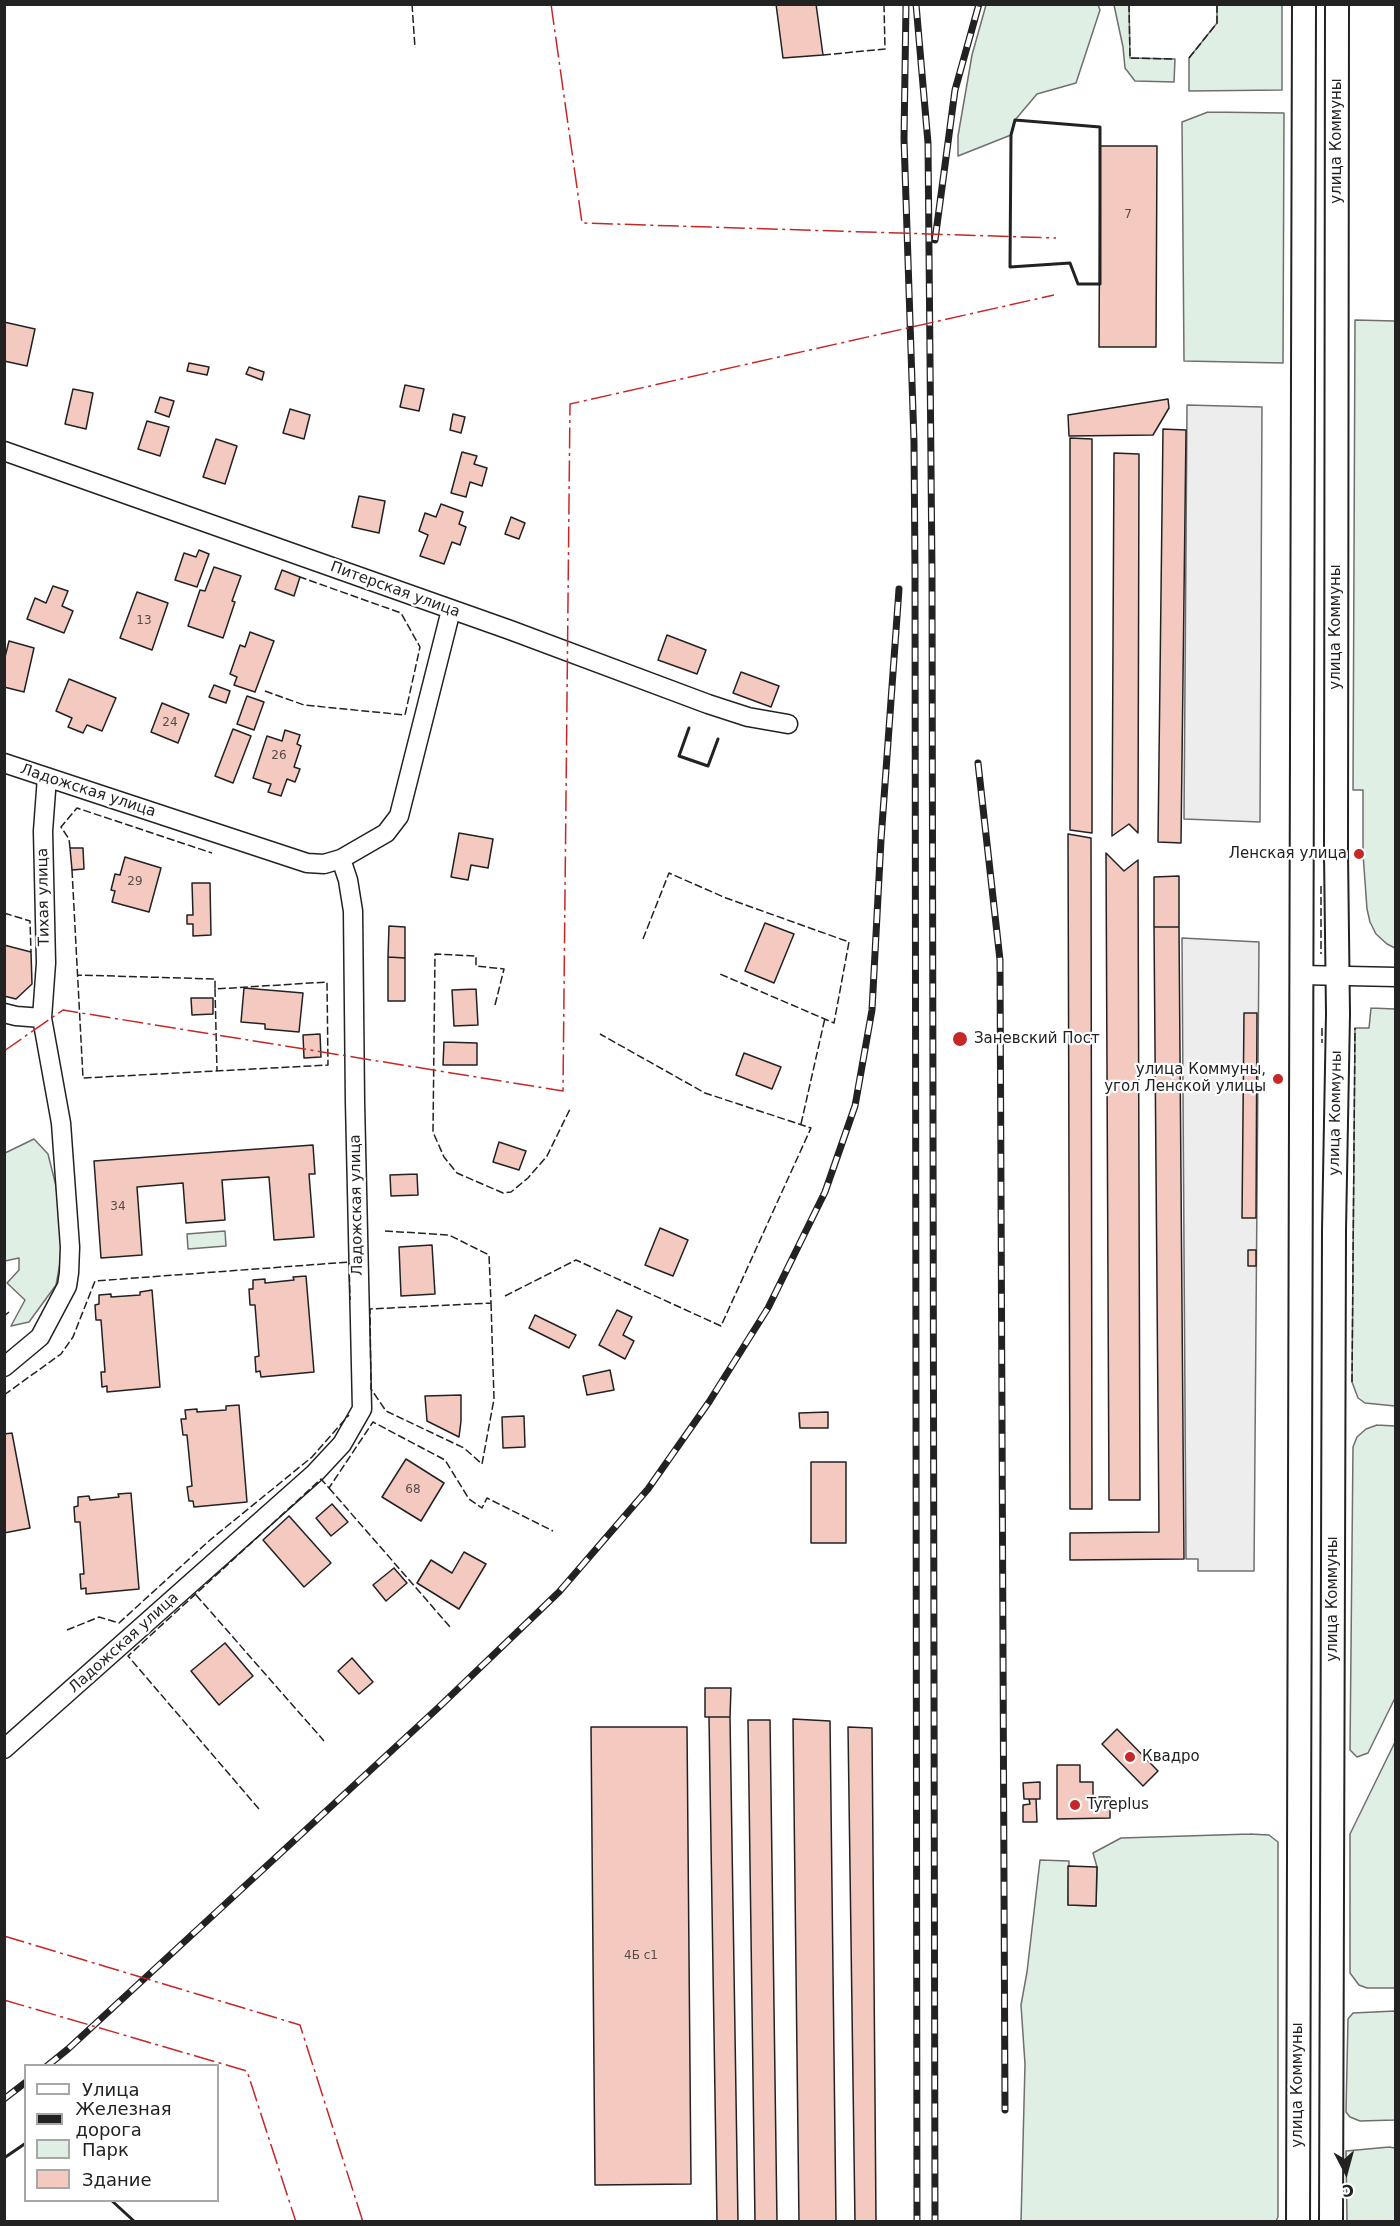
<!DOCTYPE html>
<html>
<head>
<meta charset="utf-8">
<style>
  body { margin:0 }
  #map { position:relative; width:1400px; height:2226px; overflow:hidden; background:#fff; font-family:"DejaVu Sans",sans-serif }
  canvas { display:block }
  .frame { position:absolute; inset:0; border:6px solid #222; pointer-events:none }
  .legend { position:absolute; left:24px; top:2064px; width:195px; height:138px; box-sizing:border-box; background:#fff; border:2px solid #a7a7a7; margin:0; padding:8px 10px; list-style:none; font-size:18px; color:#222 }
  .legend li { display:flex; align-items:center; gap:12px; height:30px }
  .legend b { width:30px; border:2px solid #a7a7a7 }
  .north { position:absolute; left:1316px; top:2142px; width:60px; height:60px; -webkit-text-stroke:4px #fff; paint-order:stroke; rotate:174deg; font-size:16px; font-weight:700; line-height:24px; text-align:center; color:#222 }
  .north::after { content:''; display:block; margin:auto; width:21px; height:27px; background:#222; clip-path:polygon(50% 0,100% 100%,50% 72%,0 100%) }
</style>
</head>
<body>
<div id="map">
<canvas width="1400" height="2226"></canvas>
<div class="frame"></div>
<ul class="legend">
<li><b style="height:8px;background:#fff"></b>Улица</li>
<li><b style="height:8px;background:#222"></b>Железная дорога</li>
<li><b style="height:16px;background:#e0efe3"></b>Парк</li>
<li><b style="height:16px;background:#f3c9c0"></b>Здание</li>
</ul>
<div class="north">С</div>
</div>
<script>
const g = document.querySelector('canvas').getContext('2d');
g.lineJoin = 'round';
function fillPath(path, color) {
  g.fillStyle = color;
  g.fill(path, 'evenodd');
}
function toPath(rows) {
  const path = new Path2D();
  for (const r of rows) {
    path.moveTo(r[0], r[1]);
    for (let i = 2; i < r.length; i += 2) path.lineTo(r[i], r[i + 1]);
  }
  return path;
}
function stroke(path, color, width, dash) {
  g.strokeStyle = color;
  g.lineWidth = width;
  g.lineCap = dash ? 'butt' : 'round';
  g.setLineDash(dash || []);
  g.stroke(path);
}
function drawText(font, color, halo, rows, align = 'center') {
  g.font = font + ' "DejaVu Sans",sans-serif';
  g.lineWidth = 4.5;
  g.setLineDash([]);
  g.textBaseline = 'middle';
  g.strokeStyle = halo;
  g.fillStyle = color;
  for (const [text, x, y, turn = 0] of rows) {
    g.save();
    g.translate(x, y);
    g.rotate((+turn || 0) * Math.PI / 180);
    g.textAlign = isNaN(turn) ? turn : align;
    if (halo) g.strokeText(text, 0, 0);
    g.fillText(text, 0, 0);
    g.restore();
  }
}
const green = toPath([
  [986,5,1098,5,1100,10,1076,83,1037,94,1015,120,1011,135,958,156,958,136,972,55,986,5],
  [1114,5,1129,5,1130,58,1175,59,1174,82,1135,81,1125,68,1123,47,1114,5],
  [1217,5,1282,5,1282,90,1189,91,1189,58,1217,23,1217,5],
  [1208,112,1284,113,1283,363,1184,361,1182,122,1208,112],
  [1355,320,1395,321,1395,948,1387,944,1376,934,1370,922,1367,909,1363,854,1363,790,1353,790,1355,320],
  [1371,1008,1395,1009,1395,1406,1365,1403,1358,1398,1352,1382,1355,1028,1369,1028,1371,1008],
  [34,1139,48,1154,56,1186,63,1247,56,1285,29,1322,11,1326,25,1300,7,1283,19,1270,19,1258,5,1261,5,1153,34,1139],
  [225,1231,226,1246,188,1249,187,1234,225,1231],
  [1377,1425,1395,1426,1395,1698,1368,1753,1357,1757,1350,1750,1353,1447,1357,1437,1366,1429,1377,1425],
  [1395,1742,1395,1988,1367,1988,1359,1985,1350,1973,1350,1834,1395,1742],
  [1250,1834,1269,1835,1278,1842,1278,2217,1276,2221,1021,2222,1025,2064,1021,2005,1027,1972,1040,1860,1069,1861,1068,1905,1096,1906,1097,1867,1093,1853,1121,1838,1250,1834],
  [1395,2011,1395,2120,1360,2121,1350,2117,1346,2112,1348,2019,1353,2013,1395,2011],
  [1389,2147,1395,2148,1395,2221,1347,2221,1346,2151,1389,2147]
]);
fillPath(green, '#e0efe3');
stroke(green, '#6f6f6f', 1.5);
const parking = toPath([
  [1187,405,1262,407,1260,822,1184,819,1187,405],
  [1182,938,1259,942,1254,1571,1198,1571,1198,1559,1186,1559,1182,938]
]);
fillPath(parking, '#ededed');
stroke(parking, '#6f6f6f', 1.5);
const building = toPath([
  [776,4,816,4,823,55,783,58,776,4],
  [1100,146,1157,146,1156,347,1099,347,1100,146],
  [4,322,35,329,27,366,4,361,4,322],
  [189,363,209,367,207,375,187,371,189,363],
  [249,367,264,372,262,380,246,374,249,367],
  [405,385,424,389,419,411,400,407,405,385],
  [73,389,93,393,86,429,65,424,73,389],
  [160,397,174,401,169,417,155,412,160,397],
  [1168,399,1169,408,1153,435,1069,436,1068,415,1168,399],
  [290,409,310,415,304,439,283,433,290,409],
  [453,414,465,417,461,433,450,430,453,414],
  [147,421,169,427,160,456,138,449,147,421],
  [1163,429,1186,430,1181,843,1158,842,1163,429],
  [1070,438,1092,439,1092,833,1070,830,1070,438],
  [216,439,237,446,225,484,203,477,216,439],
  [462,452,477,456,474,464,487,468,482,486,470,482,466,497,451,493,462,452],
  [1114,453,1139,454,1138,833,1129,824,1112,836,1114,453],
  [359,496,385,501,379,533,352,527,359,496],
  [441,504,463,512,459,524,466,527,460,545,452,542,444,564,420,556,428,535,419,531,425,513,436,517,441,504],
  [511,517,525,523,519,539,505,534,511,517],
  [199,550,209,554,197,587,175,580,184,553,196,557,199,550],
  [214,567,241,576,232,601,235,602,223,638,188,626,200,590,205,591,214,567],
  [282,570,300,577,294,596,275,589,282,570],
  [53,586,68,591,62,606,73,611,64,633,27,619,35,598,46,603,53,586],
  [137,592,168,603,152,650,120,638,137,592],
  [250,632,274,641,255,692,234,685,237,677,230,674,240,645,245,647,250,632],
  [667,635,706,650,697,674,658,660,667,635],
  [9,641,34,648,24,692,4,687,4,661,9,641],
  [741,672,779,686,771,707,733,693,741,672],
  [69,679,116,698,102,731,87,725,83,733,68,727,72,718,56,711,69,679],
  [214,685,230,691,226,703,209,697,214,685],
  [247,696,264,702,254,730,237,724,247,696],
  [162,703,189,714,178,743,151,732,162,703],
  [233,729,251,736,233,783,215,776,233,729],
  [285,730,300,735,297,744,301,746,294,767,300,769,295,782,287,779,281,796,268,792,271,784,253,778,267,736,282,741,285,730],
  [459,833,493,839,488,868,471,865,468,880,451,877,459,833],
  [1068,834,1091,838,1092,1509,1070,1509,1068,834],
  [70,848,83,848,84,869,72,870,70,848],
  [1106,853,1124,871,1138,860,1140,1500,1109,1500,1106,853],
  [125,857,161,868,149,912,112,902,115,891,111,890,115,874,120,875,125,857],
  [1179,876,1179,927,1154,927,1154,877,1179,876],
  [192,883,210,883,211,935,193,936,193,924,187,924,187,915,193,915,192,883],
  [765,923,794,934,774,983,745,971,765,923],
  [389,926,405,927,405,958,388,957,389,926],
  [1154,927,1179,927,1184,1559,1070,1560,1070,1533,1159,1532,1154,927],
  [4,945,31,952,32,984,16,999,4,996,4,945],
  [388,957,405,958,405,1001,388,1001,388,957],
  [244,988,303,993,299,1032,265,1029,265,1024,241,1022,244,988],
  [476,989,478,1025,454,1026,452,990,476,989],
  [191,998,213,998,213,1014,192,1015,191,998],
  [1244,1013,1257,1013,1256,1218,1242,1218,1244,1013],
  [320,1034,321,1057,304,1058,303,1035,320,1034],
  [444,1042,477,1043,477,1065,443,1065,444,1042],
  [744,1053,781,1067,772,1089,736,1075,744,1053],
  [499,1142,526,1151,519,1170,493,1162,499,1142],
  [313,1145,315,1174,309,1174,314,1237,274,1240,269,1177,222,1180,225,1220,186,1223,183,1183,137,1187,142,1255,101,1258,94,1161,313,1145],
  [417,1174,418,1195,391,1196,390,1175,417,1174],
  [660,1228,688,1240,673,1276,645,1265,660,1228],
  [432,1245,435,1294,401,1296,399,1247,432,1245],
  [1248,1250,1256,1250,1256,1266,1248,1266,1248,1250],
  [306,1276,314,1372,261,1377,260,1371,256,1372,255,1357,259,1356,255,1305,250,1305,249,1289,253,1289,253,1280,265,1279,265,1283,294,1280,293,1277,306,1276],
  [152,1290,160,1387,107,1392,107,1386,102,1387,101,1372,105,1372,101,1320,96,1320,95,1305,99,1304,99,1295,111,1294,111,1297,140,1295,140,1292,152,1290],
  [617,1310,632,1317,623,1335,634,1341,625,1359,599,1345,617,1310],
  [535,1315,576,1335,569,1348,529,1328,535,1315],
  [610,1370,614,1390,587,1395,583,1376,610,1370],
  [461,1395,461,1421,459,1437,427,1421,425,1396,461,1395],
  [239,1405,247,1502,194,1507,193,1501,189,1501,187,1487,192,1486,187,1435,183,1435,181,1419,186,1419,185,1410,197,1409,197,1412,226,1410,226,1406,239,1405],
  [828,1412,828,1428,800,1428,799,1413,828,1412],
  [524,1416,525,1447,503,1448,502,1417,524,1416],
  [12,1433,30,1528,4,1533,4,1434,12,1433],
  [406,1459,444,1483,421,1521,382,1497,406,1459],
  [811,1462,846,1462,846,1543,811,1543,811,1462],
  [131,1493,139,1589,86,1594,86,1588,81,1589,80,1574,84,1574,80,1522,75,1522,74,1507,78,1506,78,1497,89,1496,90,1500,119,1497,118,1494,131,1493],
  [332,1504,348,1522,331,1536,316,1518,332,1504],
  [289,1516,331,1563,304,1587,263,1540,289,1516],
  [464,1552,486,1564,459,1609,417,1583,431,1560,452,1573,464,1552],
  [394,1568,407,1583,386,1601,373,1585,394,1568],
  [225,1643,253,1676,219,1705,191,1671,225,1643],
  [352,1658,373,1682,359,1694,338,1671,352,1658],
  [705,1688,731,1688,730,1717,705,1717,705,1688],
  [709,1717,730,1717,738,2222,717,2222,709,1717],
  [793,1719,830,1721,836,2222,799,2222,793,1719],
  [748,1720,770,1720,777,2222,755,2222,748,1720],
  [591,1727,687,1727,691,2184,595,2185,591,1727],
  [848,1727,872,1728,876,2222,855,2222,848,1727],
  [1117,1729,1158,1771,1143,1786,1102,1744,1117,1729],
  [1057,1765,1080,1765,1080,1782,1093,1782,1093,1797,1110,1797,1110,1818,1057,1819,1057,1765],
  [1040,1782,1040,1799,1024,1799,1023,1783,1040,1782],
  [1029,1799,1036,1799,1037,1822,1023,1822,1023,1805,1030,1804,1029,1799],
  [1068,1866,1097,1867,1096,1906,1068,1905,1068,1866]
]);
fillPath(building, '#f3c9c0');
stroke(building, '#222', 1.5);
const minor = toPath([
  [4,451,510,630,708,704,748,717,788,724],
  [4,763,307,863,324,864,341,859,386,833,399,816,451,610],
  [1301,975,1396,977],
  [4,1013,16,1016,42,1018],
  [4,1367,40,1337,67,1286,69,1273,70,1247,61,1123,42,1018,46,963,43,831,47,777],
  [4,1749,315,1473,342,1444,362,1409,355,1102,353,911,348,880,341,859]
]);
const tertiary = toPath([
  [1298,2222,1304,4],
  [1331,2222,1334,1230,1338,1014,1336,854,1337,4]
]);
stroke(minor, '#222', 21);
stroke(tertiary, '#222', 26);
stroke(minor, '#fff', 18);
stroke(tertiary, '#fff', 22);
const rail = toPath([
  [906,4,904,139,914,442,915,572,917,2222],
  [916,4,928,143,932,573,935,2222],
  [935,240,955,90,979,4],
  [978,763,1000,960,1005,2110],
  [47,2066,68,2049,439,1707,559,1592,648,1489,709,1402,768,1308,825,1192,855,1106,872,1010,881,840,899,589],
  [4,2099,26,2082]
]);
stroke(rail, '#222', 7);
stroke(rail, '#fff', 4.5, [14]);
stroke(toPath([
  [412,4,415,48],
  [1129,4,1130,58,1175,59],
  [823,55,885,49,884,4],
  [1189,58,1217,23,1217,4],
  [265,691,304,705,405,715,420,647,401,613,300,577],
  [70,848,69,839,61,827,77,808,212,853],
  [72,870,83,1078,328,1065,327,982,215,989,215,979,77,975],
  [1321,886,1321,954],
  [4,913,30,921,31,952],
  [643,939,669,873,726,898,849,942,834,1023,720,974],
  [215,989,217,1071],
  [495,1005,504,969,476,966,476,956,435,954,433,1132,444,1157,457,1173,503,1193,511,1192,528,1178,547,1156,570,1109],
  [1322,1028,1322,1043],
  [801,1124,825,1018],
  [385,1231,449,1235,489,1255,491,1303],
  [505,1296,576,1260,721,1326,811,1128,705,1093,600,1034],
  [491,1303,494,1399,482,1464,464,1448,386,1411,371,1389,370,1309,491,1303],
  [4,1316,9,1312],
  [1352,1382,1355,1028],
  [4,1395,61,1354,73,1337,95,1281,349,1262,350,1300],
  [329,1488,451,1628],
  [196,1595,324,1741],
  [67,1630,99,1617,119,1623,210,1540,312,1457,349,1415],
  [259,1809,128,1656,321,1479,329,1488,373,1422,445,1460,469,1499,482,1508,487,1498,553,1531]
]), '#222', 1.5, [8, 3]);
stroke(toPath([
  [1015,120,1100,127,1100,284,1078,284,1070,263,1010,267,1011,135,1015,120],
  [689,728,679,756,708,766,718,739],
  [4,2158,26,2143],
  [111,2200,135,2222]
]), '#222', 3);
stroke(toPath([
  [551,4,582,223,1056,238],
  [4,1051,63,1010,563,1091,570,404,1054,295],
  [4,1936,300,2025,363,2222],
  [4,2000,247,2071,296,2222]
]), '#c62828', 1.5, [21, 4.5, 3, 4.5]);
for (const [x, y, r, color] of [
  [1359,854,6,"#c62828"],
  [960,1039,8,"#c62828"],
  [1278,1079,6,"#c62828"],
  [1130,1757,6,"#c62828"],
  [1075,1805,6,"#c62828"]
]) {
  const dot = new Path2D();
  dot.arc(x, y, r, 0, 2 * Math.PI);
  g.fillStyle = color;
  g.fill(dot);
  stroke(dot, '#fff', 2);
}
drawText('12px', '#564c4a', null, [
  ["7",1128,215],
  ["13",144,621],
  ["24",170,723],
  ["26",279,756],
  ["29",135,882],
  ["34",118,1207],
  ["68",413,1490],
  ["4Б с1",641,1956]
]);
drawText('15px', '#222', '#fff', [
  ["улица Коммуны",1337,141,-90],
  ["Питерская улица",395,590,20],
  ["улица Коммуны",1336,627,-90],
  ["Ладожская улица",88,791,18],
  ["Тихая улица",44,897,-91],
  ["улица Коммуны",1336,1113,-89],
  ["Ладожская улица",357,1205,-91],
  ["улица Коммуны",1333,1599,-90],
  ["Ладожская улица",124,1643,-42],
  ["улица Коммуны",1298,2085,-90]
]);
drawText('15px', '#222', '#fff', [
  ["Ленская улица",1347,854,"right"],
  ["Заневский Пост",974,1039],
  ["улица Коммуны,",1266,1070,"right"],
  ["угол Ленской улицы",1266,1087,"right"],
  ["Квадро",1142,1757],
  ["Tyreplus",1087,1805]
], 'left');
</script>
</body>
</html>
